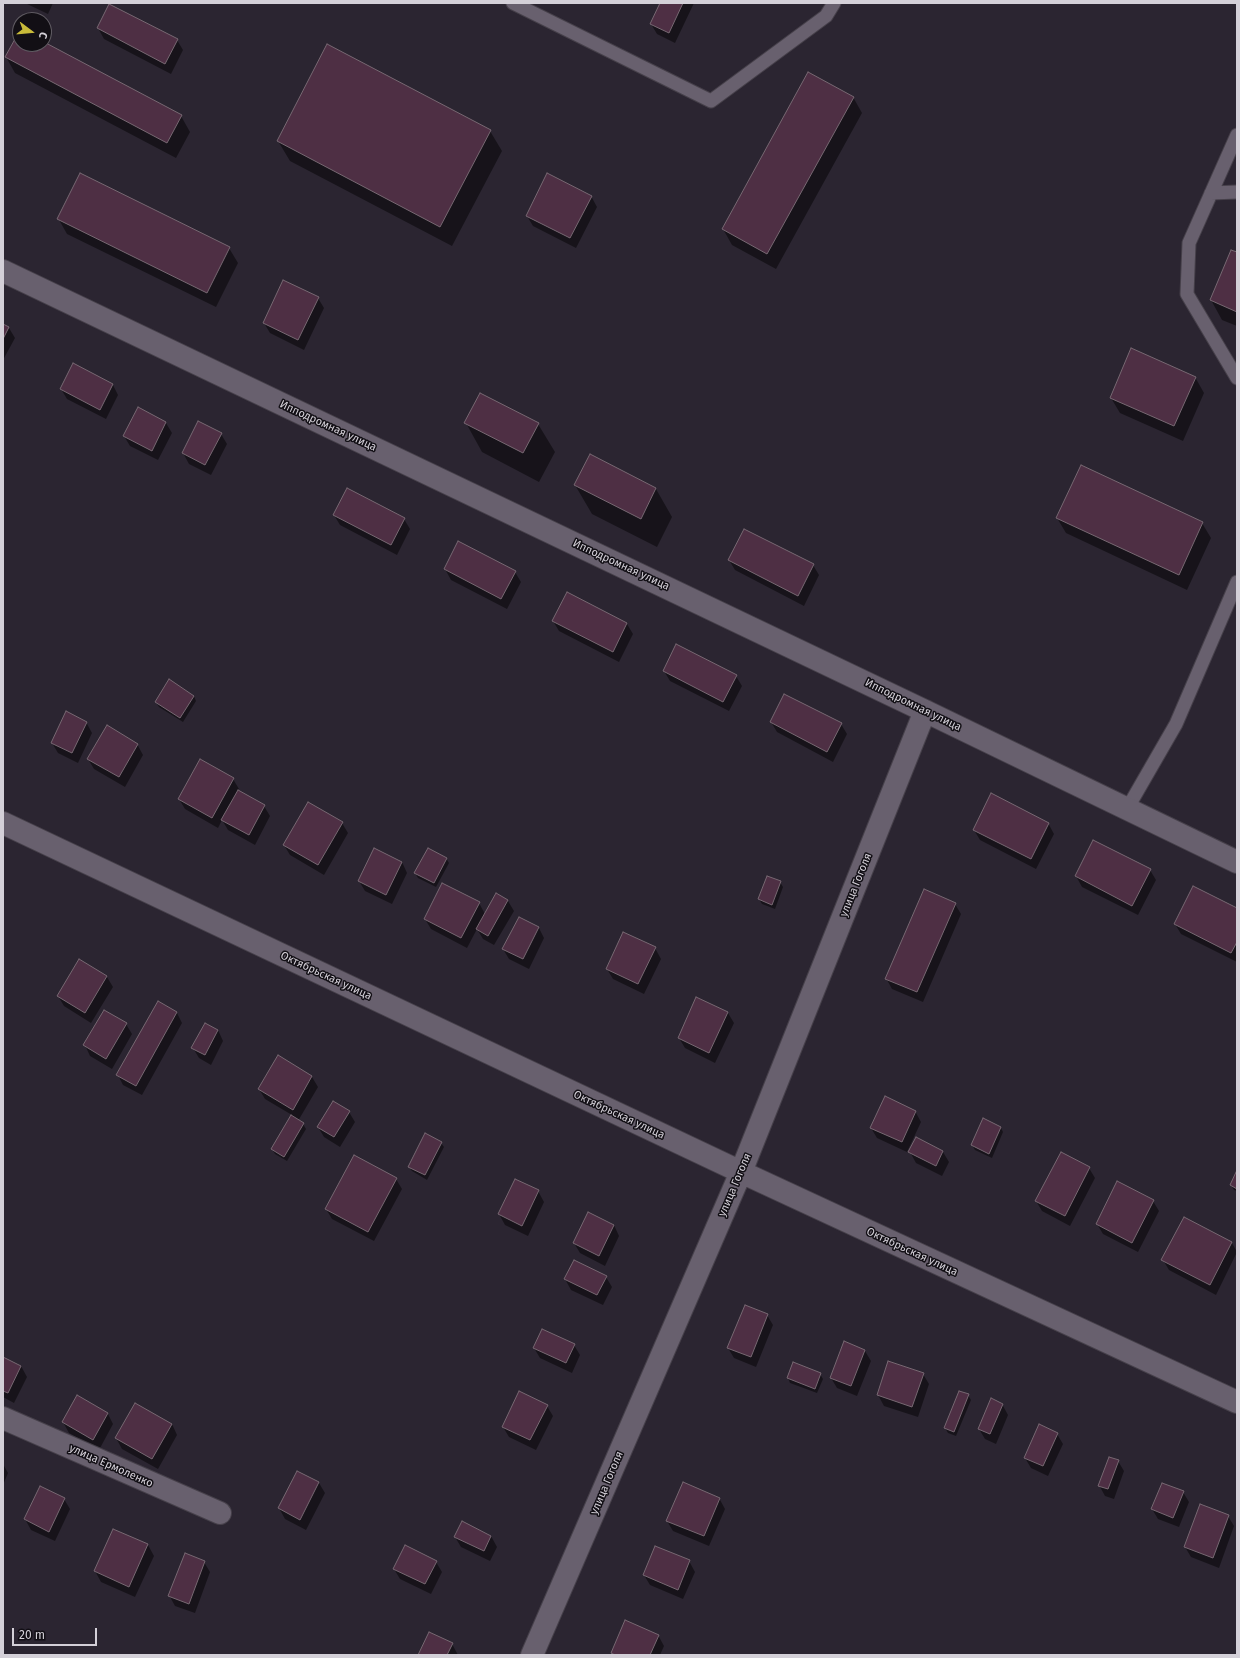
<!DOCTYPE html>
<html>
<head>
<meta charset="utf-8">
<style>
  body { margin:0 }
  #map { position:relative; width:1240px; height:1658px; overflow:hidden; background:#2b2531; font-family:"Fira Sans",sans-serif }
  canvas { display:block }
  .frame { position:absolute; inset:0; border:4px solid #d4d0d8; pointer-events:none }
  .north { position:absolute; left:12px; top:12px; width:40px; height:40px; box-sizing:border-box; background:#120f15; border:1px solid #605c63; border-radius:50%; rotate:106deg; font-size:11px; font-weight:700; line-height:16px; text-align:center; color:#d4d0d8 }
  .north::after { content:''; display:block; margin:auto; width:14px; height:18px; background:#c9bb3a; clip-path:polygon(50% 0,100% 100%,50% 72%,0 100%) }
  .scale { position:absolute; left:12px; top:1628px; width:85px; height:18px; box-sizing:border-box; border:2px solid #d4d0d8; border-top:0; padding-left:5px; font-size:12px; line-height:14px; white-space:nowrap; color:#d4d0d8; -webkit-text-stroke:3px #120f15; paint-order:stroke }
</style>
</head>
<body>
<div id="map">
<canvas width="1240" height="1658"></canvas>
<div class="frame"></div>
<div class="north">С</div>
<div class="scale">20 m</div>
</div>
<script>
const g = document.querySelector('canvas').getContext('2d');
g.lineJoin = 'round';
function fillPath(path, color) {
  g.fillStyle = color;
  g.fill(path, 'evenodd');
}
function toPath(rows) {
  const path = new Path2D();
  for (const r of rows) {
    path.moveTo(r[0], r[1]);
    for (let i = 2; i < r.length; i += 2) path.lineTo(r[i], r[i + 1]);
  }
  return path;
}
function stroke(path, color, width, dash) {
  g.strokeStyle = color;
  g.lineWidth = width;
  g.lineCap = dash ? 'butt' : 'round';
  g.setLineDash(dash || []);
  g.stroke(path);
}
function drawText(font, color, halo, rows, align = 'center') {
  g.font = font + ' "Fira Sans",sans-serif';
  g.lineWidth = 3;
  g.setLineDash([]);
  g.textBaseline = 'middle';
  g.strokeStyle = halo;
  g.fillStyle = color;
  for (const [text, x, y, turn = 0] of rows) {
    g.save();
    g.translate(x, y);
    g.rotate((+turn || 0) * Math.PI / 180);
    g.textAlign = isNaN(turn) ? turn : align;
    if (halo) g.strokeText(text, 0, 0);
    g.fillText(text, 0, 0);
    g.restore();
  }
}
fillPath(toPath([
  [25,3,53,3,48,14],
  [661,3,694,3,675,43,657,34,651,24],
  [110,5,177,40,183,50,171,74,104,39,98,28],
  [20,32,20,44,44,44,181,116,190,132,176,158,15,73,6,57],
  [853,97,862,113,776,269,732,245,723,229],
  [490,131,502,151,452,246,290,161,278,141],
  [591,196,597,207,576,248,533,226,527,216],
  [58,218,229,248,238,263,216,307,67,234],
  [1237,254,1237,326,1222,320,1211,300],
  [318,298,324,308,304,350,270,333,264,323],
  [3,325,9,328,15,338,3,360],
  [1195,377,1204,393,1183,441,1120,413,1111,398],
  [113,385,118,395,106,419,67,399,61,389],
  [166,423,172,433,158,460,130,446,124,436],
  [466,423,538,424,555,452,539,482,482,452],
  [221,434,227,444,211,475,189,464,183,453],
  [590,455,656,489,672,517,657,547,592,514,575,485],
  [334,515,404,519,410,529,397,555,340,525],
  [1057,518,1202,523,1211,538,1187,590,1066,533],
  [729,560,813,565,819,575,804,606,735,570],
  [445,569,515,572,521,582,507,609,451,580],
  [567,594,627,624,633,634,619,662,559,631,553,621],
  [664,671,736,676,742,686,729,711,670,681],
  [194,696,196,701,183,722,159,707,156,702],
  [86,722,92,733,78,763,58,753,52,743],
  [771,722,841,724,847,734,833,762,777,732],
  [137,744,143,755,125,787,94,769,88,759],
  [200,761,233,779,239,789,238,791,264,806,270,816,255,845,228,830,222,820,218,828,185,809,179,799],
  [342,823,348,833,324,875,290,855,284,845],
  [1048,823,1054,834,1036,869,980,840,974,830],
  [446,858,449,863,436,887,418,878,415,873],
  [402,862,407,873,392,904,365,891,359,881],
  [1150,870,1156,880,1138,915,1082,887,1076,876],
  [780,882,783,887,775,909,762,904,759,899],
  [497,895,508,901,514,911,494,945,483,939,477,929,467,948,431,929,425,919,479,903,485,914],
  [955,904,961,914,923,1002,892,989,886,978],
  [1237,909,1237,962,1181,934,1175,924],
  [519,918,539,928,544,938,529,969,509,959,503,949],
  [655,948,661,959,644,994,613,979,607,969],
  [80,961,107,977,113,987,91,1023,64,1006,58,996],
  [697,999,728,1013,734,1023,715,1063,685,1048,679,1038],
  [158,1003,177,1013,182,1023,142,1095,123,1085,118,1075],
  [105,1011,126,1024,132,1034,112,1069,90,1056,85,1045],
  [218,1030,223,1041,211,1065,199,1058,193,1048],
  [278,1057,312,1077,318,1087,298,1121,303,1124,306,1129,287,1161,275,1154,272,1149,292,1115,265,1099,259,1089],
  [915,1111,921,1122,907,1152,877,1138,871,1128],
  [349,1112,355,1122,340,1147,324,1137,318,1127],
  [1001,1128,1003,1132,992,1158,975,1150,972,1145],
  [916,1138,943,1152,949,1162,942,1176,916,1163,910,1152],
  [441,1143,444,1147,427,1180,412,1171,409,1167],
  [1089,1168,1095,1178,1070,1226,1042,1211,1036,1201],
  [1237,1173,1237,1191,1234,1190,1231,1185],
  [396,1179,402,1189,374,1241,332,1219,326,1209],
  [538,1191,544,1202,528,1236,505,1225,499,1214],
  [1153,1201,1159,1211,1138,1252,1103,1234,1097,1224],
  [1184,1218,1232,1243,1237,1252,1216,1295,1169,1270,1163,1260],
  [614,1225,619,1236,605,1266,580,1253,574,1243],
  [606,1277,612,1287,603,1305,571,1290,565,1279],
  [767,1315,773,1325,756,1367,734,1358,728,1348],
  [845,1343,865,1351,871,1361,857,1396,837,1388,831,1378],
  [574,1345,580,1355,572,1373,540,1358,534,1348],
  [3,1358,21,1366,27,1377,14,1403,3,1397],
  [820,1374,823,1379,817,1393,790,1383,788,1378],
  [923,1374,929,1384,918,1417,884,1406,878,1395],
  [968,1395,971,1400,956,1436,948,1433,945,1428],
  [77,1397,108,1414,113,1424,99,1450,69,1433,63,1422],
  [1002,1404,1008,1415,996,1444,985,1439,979,1429],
  [547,1406,553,1416,536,1450,509,1437,503,1427],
  [172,1424,177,1435,158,1469,122,1449,116,1438],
  [1057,1434,1063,1444,1048,1476,1031,1468,1025,1458],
  [1118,1461,1124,1471,1114,1499,1105,1496,1099,1485],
  [3,1464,8,1473,3,1485],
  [298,1473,319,1483,325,1493,306,1530,285,1519,279,1508],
  [40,1487,64,1499,70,1509,55,1541,31,1530,25,1519],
  [1183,1492,1189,1502,1179,1527,1158,1519,1152,1509],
  [719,1498,725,1509,709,1546,673,1531,667,1521],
  [1228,1516,1234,1526,1219,1568,1191,1557,1185,1547],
  [114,1530,148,1545,154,1556,135,1597,101,1582,95,1571],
  [491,1536,497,1547,490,1561,461,1547,455,1537],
  [689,1561,695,1572,683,1599,650,1585,644,1575],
  [204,1562,210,1572,195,1613,175,1606,169,1595],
  [436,1562,442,1572,431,1594,400,1579,394,1569],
  [658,1635,664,1646,660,1655,613,1655,612,1653],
  [452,1644,458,1655,420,1655]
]), '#0007');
const building = toPath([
  [660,3,683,3,669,33,650,24,660,3],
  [109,4,178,39,165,64,97,28,109,4],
  [20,30,20,44,44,44,44,42,182,115,167,143,5,57,20,30],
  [327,44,491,130,440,227,277,141,327,44],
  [808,72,854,97,767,254,722,229,808,72],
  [80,173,230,247,207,293,57,219,80,173],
  [547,173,592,196,570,238,526,216,547,173],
  [1231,250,1237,252,1237,312,1210,300,1231,250],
  [283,280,319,297,298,340,263,323,283,280],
  [3,324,9,327,3,339,3,324],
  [1131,348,1196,377,1174,426,1110,398,1131,348],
  [73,363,113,384,100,410,60,389,73,363],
  [480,393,539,423,523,453,464,423,480,393],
  [138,407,166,422,152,451,123,436,138,407],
  [198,421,222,433,205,465,182,453,198,421],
  [590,454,656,488,641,519,574,485,590,454],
  [1081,465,1203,522,1179,575,1056,518,1081,465],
  [347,488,405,518,391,545,333,515,347,488],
  [744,529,814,564,798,596,728,560,744,529],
  [458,541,516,571,501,599,444,569,458,541],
  [567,592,627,623,613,652,552,621,567,592],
  [676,644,737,675,723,702,663,671,676,644],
  [169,679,194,696,180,718,155,702,169,679],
  [784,694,842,723,827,752,770,722,784,694],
  [66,711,87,722,72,753,51,743,66,711],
  [107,725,138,744,119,777,87,759,107,725],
  [200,759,234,778,212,818,178,799,200,759],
  [238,790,265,805,249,835,221,820,238,790],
  [991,793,1049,823,1031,859,973,830,991,793],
  [308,802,343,822,318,865,283,845,308,802],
  [1093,840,1151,869,1132,906,1075,876,1093,840],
  [374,848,402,862,386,895,358,881,374,848],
  [428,848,447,858,434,883,414,873,428,848],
  [767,876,781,881,772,905,758,899,767,876],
  [442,883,480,902,461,938,424,919,442,883],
  [1193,886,1237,908,1237,942,1231,953,1174,924,1193,886],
  [924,889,956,903,917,992,885,979,924,889],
  [496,893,508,900,488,936,476,929,496,893],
  [519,917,539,927,523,959,502,949,519,917],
  [623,932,656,947,638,984,606,969,623,932],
  [79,959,107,976,85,1013,57,996,79,959],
  [696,997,728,1012,709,1053,678,1038,696,997],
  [158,1001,177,1012,136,1086,116,1075,158,1001],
  [104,1010,127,1023,106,1059,83,1045,104,1010],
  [205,1023,218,1030,205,1055,191,1048,205,1023],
  [278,1055,312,1076,293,1110,258,1089,278,1055],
  [885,1096,916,1111,902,1142,870,1128,885,1096],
  [333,1101,350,1111,334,1137,317,1127,333,1101],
  [291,1115,304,1123,284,1157,271,1149,291,1115],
  [983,1118,1001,1127,989,1154,971,1145,983,1118],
  [425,1133,442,1142,425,1175,408,1167,425,1133],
  [916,1137,943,1151,936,1166,908,1152,916,1137],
  [1061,1152,1090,1167,1065,1216,1035,1201,1061,1152],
  [354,1155,397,1178,368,1232,325,1209,354,1155],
  [1237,1170,1237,1189,1230,1185,1237,1170],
  [515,1179,539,1190,522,1226,498,1214,515,1179],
  [1117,1181,1154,1200,1132,1243,1096,1224,1117,1181],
  [588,1212,614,1225,599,1256,573,1243,588,1212],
  [1184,1217,1232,1242,1210,1285,1161,1260,1184,1217],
  [574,1260,607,1276,597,1295,564,1279,574,1260],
  [745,1305,768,1314,751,1357,727,1348,745,1305],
  [542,1329,575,1344,566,1363,533,1348,542,1329],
  [844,1341,865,1350,851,1386,830,1378,844,1341],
  [3,1357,21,1366,8,1393,3,1391,3,1357],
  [888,1361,924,1373,912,1407,877,1395,888,1361],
  [793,1362,821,1373,815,1389,787,1378,793,1362],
  [519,1391,548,1405,530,1440,502,1427,519,1391],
  [959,1391,969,1394,954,1432,944,1428,959,1391],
  [77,1395,108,1413,93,1440,62,1422,77,1395],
  [991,1398,1003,1404,990,1434,978,1429,991,1398],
  [135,1403,172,1424,152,1459,115,1438,135,1403],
  [1039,1424,1058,1433,1043,1466,1024,1458,1039,1424],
  [1109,1457,1119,1460,1108,1489,1098,1486,1109,1457],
  [297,1471,319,1482,300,1520,278,1508,297,1471],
  [683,1482,720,1498,704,1536,666,1521,683,1482],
  [1162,1483,1184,1491,1173,1518,1151,1509,1162,1483],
  [40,1486,65,1498,49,1532,24,1519,40,1486],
  [1200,1504,1229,1515,1213,1558,1184,1547,1200,1504],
  [462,1521,491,1536,484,1551,454,1537,462,1521],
  [113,1529,148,1544,129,1587,94,1571,113,1529],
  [405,1545,437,1561,425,1584,393,1569,405,1545],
  [655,1546,690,1560,678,1590,643,1575,655,1546],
  [185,1553,205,1561,189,1604,168,1596,185,1553],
  [625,1620,659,1635,650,1655,615,1655,611,1653,625,1620],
  [429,1632,453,1643,447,1655,418,1655,429,1632]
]);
fillPath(building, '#4e2f44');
stroke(building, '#776872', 1);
const lane = toPath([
  [513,3,711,101,826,16,834,3],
  [1237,135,1189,243,1187,294,1237,378],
  [1211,193,1237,192],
  [1127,809,1176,724,1237,582]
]);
const street = toPath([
  [3,271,925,711,1237,862],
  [3,823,741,1172,1237,1402],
  [3,1418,220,1513],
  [532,1655,741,1172,925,711]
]);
stroke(lane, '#46404a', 15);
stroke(street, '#46404a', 24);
stroke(lane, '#68606e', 13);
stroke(street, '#68606e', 22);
drawText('11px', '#d4d0d8', '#120f15', [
  ["Ипподромная улица",328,426,25],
  ["Ипподромная улица",621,565,25],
  ["Ипподромная улица",913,705,26],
  ["улица Гоголя",856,885,-68],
  ["Октябрьская улица",326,976,25],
  ["Октябрьская улица",619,1115,25],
  ["улица Гоголя",735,1185,-67],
  ["Октябрьская улица",912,1252,25],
  ["улица Ермоленко",111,1466,24],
  ["улица Гоголя",607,1483,-67]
]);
</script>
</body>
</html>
